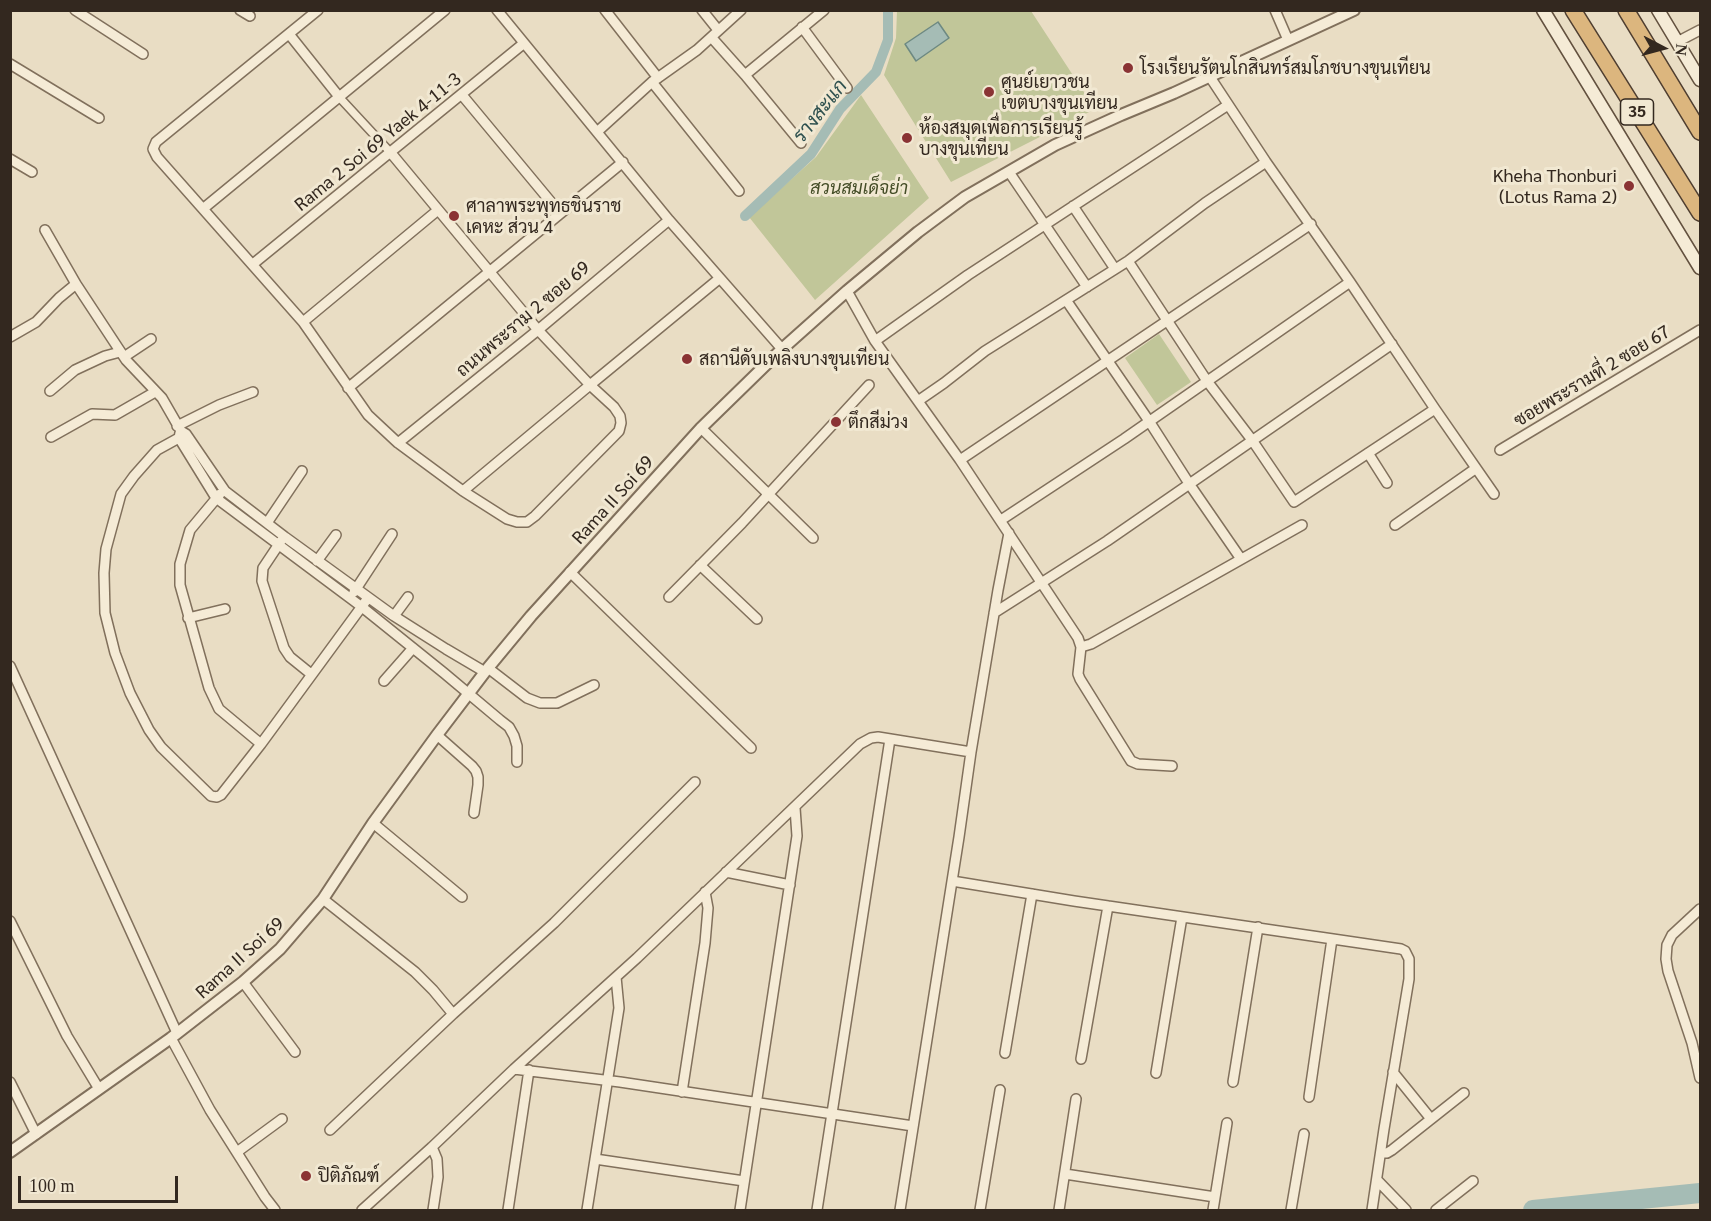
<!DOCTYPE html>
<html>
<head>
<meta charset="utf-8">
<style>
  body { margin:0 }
  #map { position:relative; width:1711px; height:1221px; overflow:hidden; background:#e9ddc4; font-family:Georgia,serif }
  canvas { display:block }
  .frame { position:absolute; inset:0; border:12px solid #33281f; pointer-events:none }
  .north { position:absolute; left:1633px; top:18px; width:60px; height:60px; -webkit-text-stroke:4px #f1e8d2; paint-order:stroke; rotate:96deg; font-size:16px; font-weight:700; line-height:24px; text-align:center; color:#33281f }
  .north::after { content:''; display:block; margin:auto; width:21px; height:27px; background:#33281f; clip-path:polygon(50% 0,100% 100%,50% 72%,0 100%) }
  .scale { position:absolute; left:18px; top:1176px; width:160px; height:27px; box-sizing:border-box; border:3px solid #33281f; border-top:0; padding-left:8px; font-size:18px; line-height:21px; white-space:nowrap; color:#33281f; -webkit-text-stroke:4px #f1e8d2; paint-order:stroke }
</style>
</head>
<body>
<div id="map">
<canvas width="1711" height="1221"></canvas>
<div class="frame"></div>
<div class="north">N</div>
<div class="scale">100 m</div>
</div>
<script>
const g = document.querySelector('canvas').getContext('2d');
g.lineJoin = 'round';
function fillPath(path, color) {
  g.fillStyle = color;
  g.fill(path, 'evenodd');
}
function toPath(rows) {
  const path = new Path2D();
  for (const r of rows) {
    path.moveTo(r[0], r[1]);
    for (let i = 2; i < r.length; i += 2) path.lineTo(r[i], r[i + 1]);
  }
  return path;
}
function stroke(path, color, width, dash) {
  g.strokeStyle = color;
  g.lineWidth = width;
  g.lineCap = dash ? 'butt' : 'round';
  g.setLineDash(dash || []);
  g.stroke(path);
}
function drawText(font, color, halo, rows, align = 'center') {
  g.font = font + ' Georgia,Sarabun,serif';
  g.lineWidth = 6;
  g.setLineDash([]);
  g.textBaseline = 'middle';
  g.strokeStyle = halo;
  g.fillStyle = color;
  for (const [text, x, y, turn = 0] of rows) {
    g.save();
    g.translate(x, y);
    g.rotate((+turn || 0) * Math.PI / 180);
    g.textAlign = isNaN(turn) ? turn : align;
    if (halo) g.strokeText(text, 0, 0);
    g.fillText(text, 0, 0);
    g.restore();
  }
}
fillPath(toPath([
  [897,11,1031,11,1095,109,951,182,884,75,896,38],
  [861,95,929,198,815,300,749,217,816,157],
  [1159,334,1191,382,1157,405,1125,358]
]), '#c1c699');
const water = toPath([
  [938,22,949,38,916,61,905,44,938,22]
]);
fillPath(water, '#a5bcb5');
stroke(water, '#6d8982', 1.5);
stroke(toPath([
  [745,216,811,154,840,109,876,72,888,40,888,10]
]), '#a5bcb5', 10);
stroke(toPath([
  [1533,1210,1700,1193]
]), '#a5bcb5', 20);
const pedestrian = toPath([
  [340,98,391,153]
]);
const minor = toPath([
  [75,10,143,54],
  [240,10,250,16],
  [318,10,156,142,153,149,157,157,303,322,368,415,398,443,463,491,507,519,517,522,527,522,535,516,619,431,621,423,620,416,614,407,590,385,720,278],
  [497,10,669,220,782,349],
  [605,10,658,78],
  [702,10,718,30],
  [1275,10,1288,40],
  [802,27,847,88],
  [289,34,340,98],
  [712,38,745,75,801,143],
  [1677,42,1700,30],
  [10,64,99,118],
  [745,75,824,10],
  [1210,77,1266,162,1350,282,1435,409,1494,494],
  [652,82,739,191],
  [462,95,560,213],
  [597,132,652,82,697,50,741,10],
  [391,153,538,330,590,385,463,491],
  [10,159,32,172],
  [1009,172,1087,287],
  [1073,206,1115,269],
  [204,208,445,10],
  [45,230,76,284,126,360,162,398,181,431,186,434,225,491,285,537,394,616,446,649,485,672],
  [1128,261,1207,381,1252,440,1294,502,1435,409],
  [253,264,523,44],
  [847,291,875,341,960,460,1078,638,1081,647,1078,674,1080,679,1131,761,1138,764,1172,766],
  [1066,300,1149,421,1190,485,1241,559],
  [303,322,438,210],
  [10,337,36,322,59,298,76,284],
  [875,341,968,275,1228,105],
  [124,357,151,339],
  [348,388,623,162],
  [50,391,75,370,105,356,120,352],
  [918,401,944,383,985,351,1128,261,1205,203,1266,162],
  [177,426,219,405,253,392],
  [701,428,813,538],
  [180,433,179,438,216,498,362,607,444,673,500,720,509,727,514,736,517,746,517,762],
  [186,434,157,450,134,476,121,494,106,549,104,573,105,613,115,653,130,693,149,730,161,747,211,796,217,797,221,795,261,744,368,598],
  [51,437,92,414,115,415,155,392],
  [398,443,538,330,669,220],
  [1500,450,1700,330],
  [1368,453,1387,483],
  [960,460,1311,224],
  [220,494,190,530,180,564,180,585,209,688,219,709,261,744],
  [1001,520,1124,439,1350,282],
  [267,523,302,471],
  [1395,525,1475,469],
  [281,541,263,568,262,581,284,648,290,657,311,674],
  [317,561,336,535],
  [700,565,757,619],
  [570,572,751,748],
  [354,592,392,534],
  [669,597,742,523,869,385],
  [994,613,1107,541,1392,344],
  [394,616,408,597],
  [188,618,225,609],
  [1081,647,1091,644,1302,525],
  [10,666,177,1033],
  [488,668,527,698,540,703,557,703,594,685],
  [384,681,413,648],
  [437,735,472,766,476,771,478,777,478,785,474,813],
  [373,823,462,897],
  [726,872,790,885],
  [952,881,1074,901,1401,949,1405,951,1409,959,1409,979,1384,1129,1372,1210],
  [323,899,415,972,433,990,453,1014],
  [1700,909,1672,935,1667,945,1666,959,1668,971,1692,1043,1700,1078],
  [10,921,67,1036,99,1089],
  [243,982,295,1052],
  [171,1038,210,1110,265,1197,275,1210],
  [1005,1053,1032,894],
  [1081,1059,1108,906],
  [514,1069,620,1082,913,1126],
  [1393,1072,1431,1119],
  [1156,1073,1182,917],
  [10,1082,36,1134],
  [1233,1082,1258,927],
  [682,1092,705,943,708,908,705,892],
  [1309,1097,1332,939],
  [330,1130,453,1014,554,923,695,782],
  [432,1147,437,1159,438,1177,433,1210],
  [237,1152,282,1119],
  [1381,1153,1387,1153,1392,1150,1464,1093],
  [595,1159,744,1181],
  [1065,1174,1215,1197],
  [1377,1180,1406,1210],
  [362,1210,432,1147,514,1069,637,958,860,744,871,738,878,737,971,752],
  [508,1210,529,1070],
  [587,1210,619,1008,616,977],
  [740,1210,797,836,795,808],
  [817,1210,890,739],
  [900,1210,959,837,971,752,998,590,1009,533],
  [980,1210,1000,1090],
  [1059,1210,1076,1099],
  [1213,1210,1227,1123],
  [1291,1210,1304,1134],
  [1436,1210,1473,1181]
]);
const tertiary = toPath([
  [10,1152,171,1038,243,982,280,949,323,899,373,823,437,735,488,668,531,616,701,428,782,349,847,291,918,232,965,197,1055,145,1121,115,1174,93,1354,10]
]);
const secondary = toPath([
  [1543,10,1700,268],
  [1658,10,1700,80]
]);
const trunk = toPath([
  [1573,10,1700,213],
  [1626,10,1700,132]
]);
stroke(pedestrian, '#81705c', 10);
stroke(minor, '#81705c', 12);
stroke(tertiary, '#81705c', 14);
stroke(secondary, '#63513f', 15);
stroke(trunk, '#4f3e30', 18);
stroke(pedestrian, '#f5ebd6', 7);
stroke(minor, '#f5ebd6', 9);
stroke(tertiary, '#f5ebd6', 10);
stroke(secondary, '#f5ebd6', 12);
stroke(trunk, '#dcb67e', 15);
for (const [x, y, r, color] of [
  [1128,68,6,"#8a3334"],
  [989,92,6,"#8a3334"],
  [907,138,6,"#8a3334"],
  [1629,186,6,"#8a3334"],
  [454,216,6,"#8a3334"],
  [687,359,6,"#8a3334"],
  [836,422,6,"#8a3334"],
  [306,1176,6,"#8a3334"]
]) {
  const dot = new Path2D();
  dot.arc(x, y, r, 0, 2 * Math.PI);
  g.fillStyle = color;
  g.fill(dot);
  stroke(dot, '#f1e8d2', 2);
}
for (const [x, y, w] of [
  [1637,112,33]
]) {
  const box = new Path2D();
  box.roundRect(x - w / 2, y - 13, w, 26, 4.5);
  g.fillStyle = '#f1e8d2';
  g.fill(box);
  stroke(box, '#33281f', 1.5);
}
drawText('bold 16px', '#33281f', null, [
  ["35",1637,112]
]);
drawText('18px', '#33281f', '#f1e8d2', [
  ["โรงเรียนรัตนโกสินทร์สมโภชบางขุนเทียน",1140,68],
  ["ศูนย์เยาวชน",1001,82],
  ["เขตบางขุนเทียน",1001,103],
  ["ห้องสมุดเพื่อการเรียนรู้",919,128],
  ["บางขุนเทียน",919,149],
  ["Kheha Thonburi",1617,176,"right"],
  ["(Lotus Rama 2)",1617,197,"right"],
  ["ศาลาพระพุทธชินราช",466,206],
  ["เคหะ ส่วน 4",466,227],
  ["สถานีดับเพลิงบางขุนเทียน",699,359],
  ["ตึกสีม่วง",848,422],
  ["ปิติภัณฑ์",318,1176]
], 'left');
drawText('18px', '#33281f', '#f1e8d2', [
  ["Rama 2 Soi 69 Yaek 4-11-3",378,142,-39],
  ["ถนนพระราม 2 ซอย 69",523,319,-40],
  ["ซอยพระรามที่ 2 ซอย 67",1592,376,-31],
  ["Rama II Soi 69",613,500,-48],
  ["Rama II Soi 69",240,958,-42]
]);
drawText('italic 18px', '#444d27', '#f1e8d2', [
  ["สวนสมเด็จย่า",859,188]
]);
drawText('italic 20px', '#2f514f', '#f1e8d2', [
  ["รางสะแก",820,111,-52]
]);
</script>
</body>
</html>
